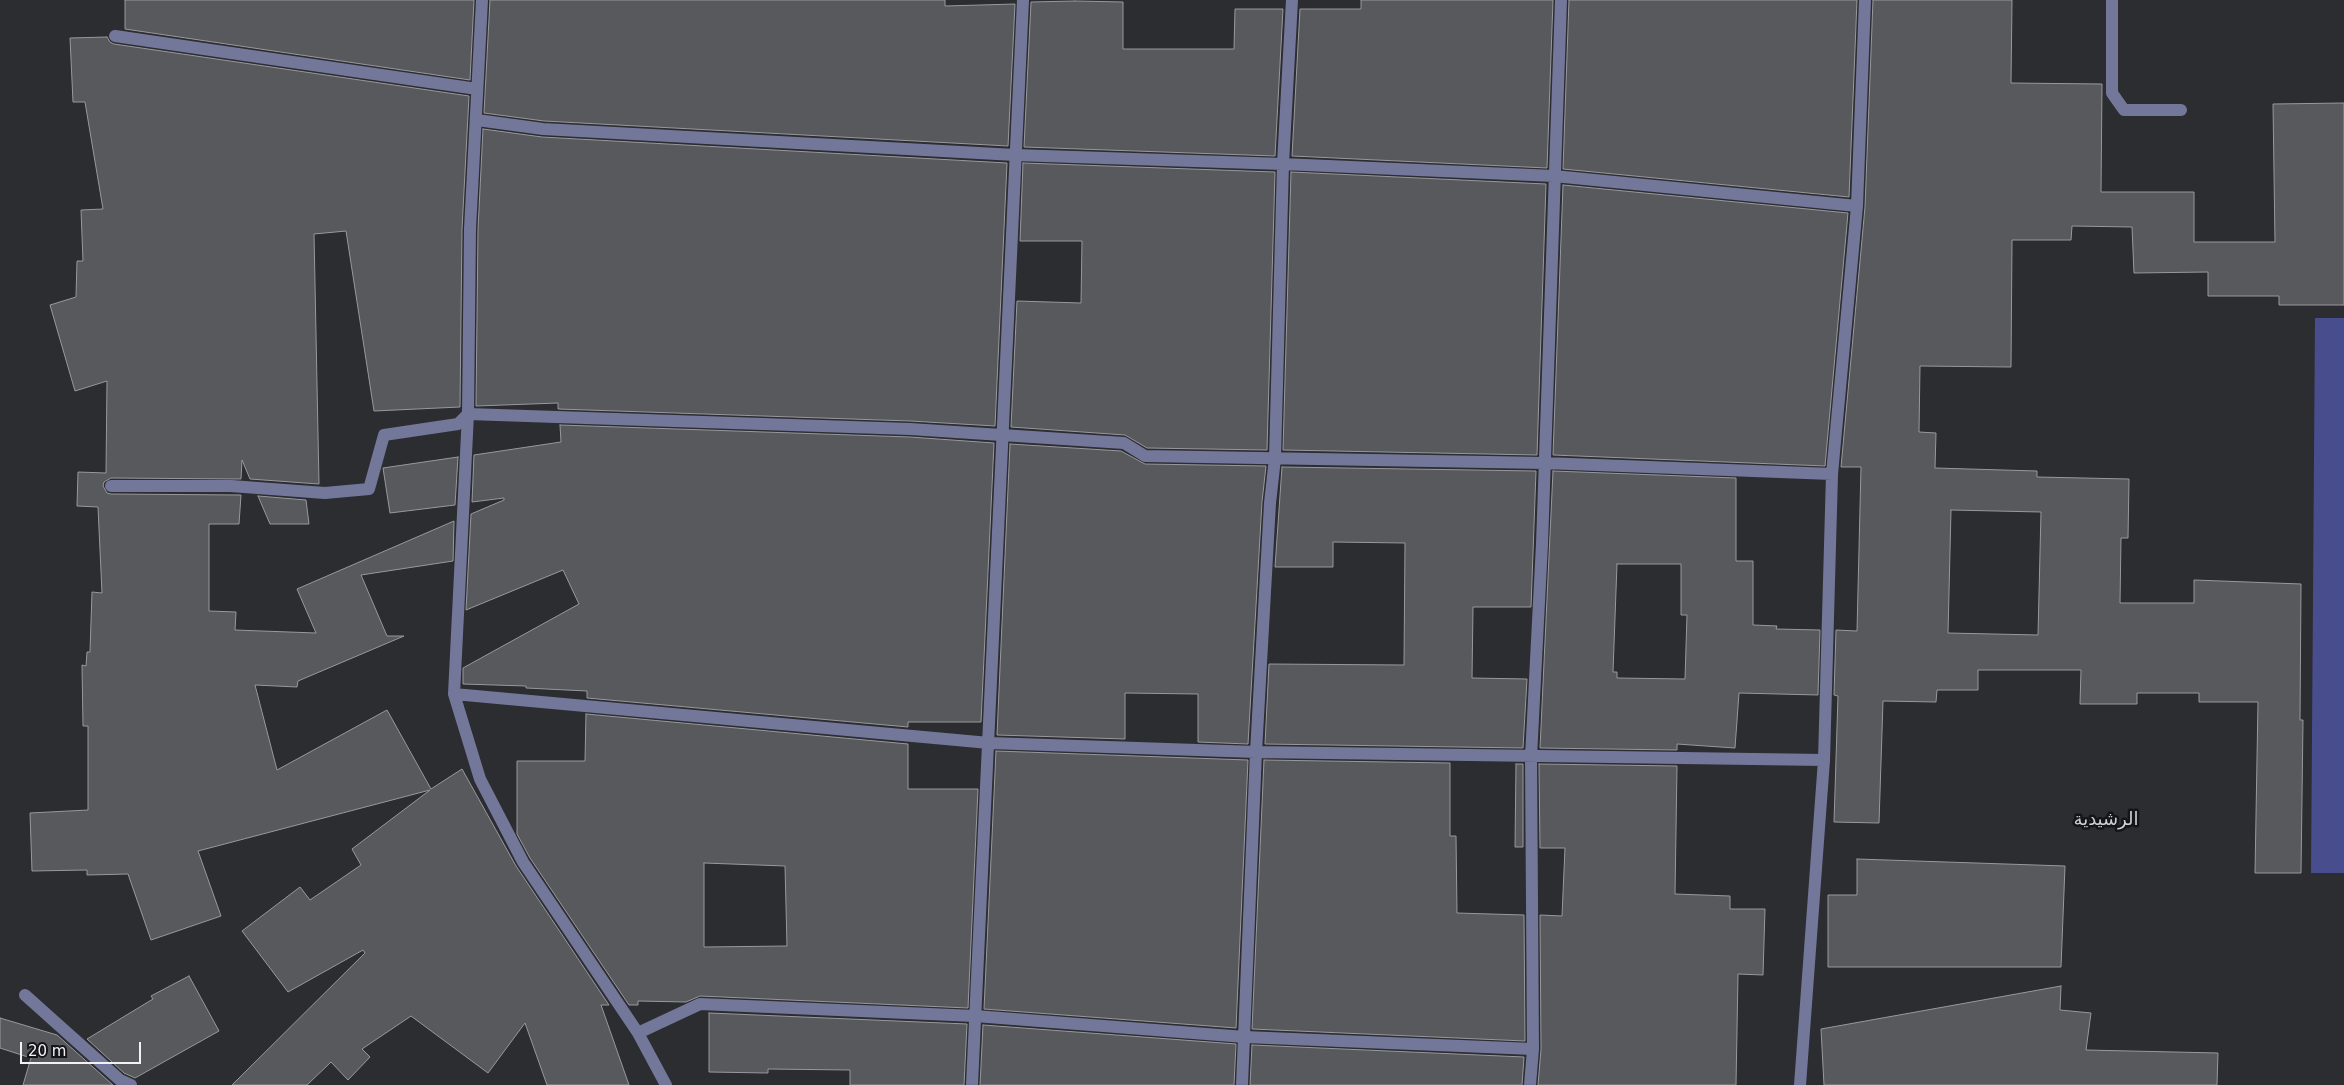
<!DOCTYPE html>
<html>
<head>
<meta charset="utf-8">
<style>
  body { margin:0 }
  #map { position:relative; width:2344px; height:1085px; overflow:hidden; background:#2c2d31; font-family:"DejaVu Sans",sans-serif }
  canvas { display:block }
  .scale { position:absolute; left:20px; top:1042px; width:121px; height:22px; box-sizing:border-box; border:2px solid #f2f2f5; border-top:0; padding-left:6px; font-size:15px; line-height:18px; white-space:nowrap; color:#f2f2f5; -webkit-text-stroke:4px #151517; paint-order:stroke }
</style>
</head>
<body>
<div id="map">
<canvas width="2344" height="1085"></canvas>
<div class="scale">20 m</div>
</div>
<script>
const g = document.querySelector('canvas').getContext('2d');
g.lineJoin = 'round';
function fillPath(path, color) {
  g.fillStyle = color;
  g.fill(path, 'evenodd');
}
function toPath(rows) {
  const path = new Path2D();
  for (const r of rows) {
    path.moveTo(r[0], r[1]);
    for (let i = 2; i < r.length; i += 2) path.lineTo(r[i], r[i + 1]);
  }
  return path;
}
function stroke(path, color, width, dash) {
  g.strokeStyle = color;
  g.lineWidth = width;
  g.lineCap = dash ? 'butt' : 'round';
  g.setLineDash(dash || []);
  g.stroke(path);
}
function drawText(font, color, halo, rows, align = 'center') {
  g.font = font + ' "DejaVu Sans","Noto Sans Arabic",sans-serif';
  g.lineWidth = 5;
  g.setLineDash([]);
  g.textBaseline = 'middle';
  g.strokeStyle = halo;
  g.fillStyle = color;
  for (const [text, x, y, turn = 0] of rows) {
    g.save();
    g.translate(x, y);
    g.rotate((+turn || 0) * Math.PI / 180);
    g.textAlign = isNaN(turn) ? turn : align;
    if (halo) g.strokeText(text, 0, 0);
    g.fillText(text, 0, 0);
    g.restore();
  }
}
fillPath(toPath([
  [2315,318,2344,318,2344,873,2311,873]
]), '#484e8d');
const building = toPath([
  [125,0,474,0,470,80,125,29,125,0],
  [490,0,945,0,945,6,1015,4,1008,146,544,121,484,113,490,0],
  [1361,0,1553,0,1547,168,1292,156,1300,9,1361,9,1361,0],
  [1569,0,1857,0,1849,197,1563,169,1569,0],
  [1873,0,2012,0,2011,83,2102,84,2101,192,2194,192,2194,242,2275,242,2273,104,2344,103,2344,305,2279,305,2279,296,2208,296,2208,272,2134,273,2132,227,2072,226,2071,240,2012,240,2011,367,1920,366,1919,432,1936,433,1935,468,2037,471,2037,477,2129,479,2128,538,2121,538,2120,603,2194,603,2194,580,2301,584,2300,720,2303,720,2301,873,2255,873,2258,702,2199,702,2199,693,2137,693,2137,704,2080,704,2081,670,1978,670,1978,690,1937,690,1936,702,1883,701,1879,823,1834,822,1838,696,1834,695,1836,630,1857,631,1861,467,1841,467,1865,207,1873,0],
  [1951,510,2041,512,2038,635,1948,633,1951,510],
  [1075,1,1123,2,1123,49,1234,49,1235,9,1283,9,1275,156,1024,147,1031,2,1075,1],
  [107,37,110,42,114,44,469,96,462,229,460,407,374,411,346,231,314,234,319,484,250,479,242,460,241,479,111,478,104,482,103,486,107,493,111,494,241,495,239,524,209,524,209,611,236,612,235,630,316,633,297,589,454,521,453,561,361,575,387,636,404,636,298,681,297,687,255,685,277,770,387,710,431,789,462,769,516,866,609,1005,601,1005,629,1085,547,1085,525,1023,488,1073,411,1016,362,1049,370,1057,348,1080,331,1062,307,1085,232,1085,365,953,363,950,288,992,242,931,300,887,310,900,361,865,352,849,430,790,198,851,221,916,151,940,128,874,87,875,87,870,32,871,30,813,88,810,88,726,83,726,82,665,86,666,87,652,90,652,92,592,102,593,98,507,77,506,78,472,106,473,107,381,75,391,50,305,76,297,77,261,83,261,81,210,103,209,85,102,73,102,70,38,107,37],
  [483,129,542,137,1007,163,995,426,910,421,558,409,558,403,476,406,478,229,483,129],
  [1023,163,1275,172,1267,450,1147,448,1125,435,1011,427,1017,301,1081,303,1082,241,1020,241,1023,163],
  [1291,172,1546,184,1537,455,1283,450,1291,172],
  [1563,185,1848,213,1825,466,1553,455,1563,185],
  [560,425,910,437,994,443,981,722,908,722,908,727,587,698,587,691,526,688,526,686,463,684,463,668,579,604,563,570,466,610,471,514,504,500,504,498,472,502,474,455,561,442,560,425],
  [1010,444,1121,451,1145,464,1266,466,1262,502,1248,744,1198,742,1198,694,1125,693,1125,739,997,735,1010,444],
  [458,457,455,505,390,513,383,468,458,457],
  [1282,467,1536,471,1531,607,1473,607,1472,678,1527,679,1523,748,1265,744,1269,664,1404,665,1405,543,1333,542,1333,567,1275,567,1282,467],
  [1553,471,1736,478,1736,561,1753,561,1753,625,1777,626,1776,629,1820,630,1818,695,1739,693,1735,748,1677,744,1677,750,1540,748,1553,471],
  [1617,564,1681,564,1681,615,1687,615,1685,679,1617,678,1617,672,1613,672,1617,564],
  [258,496,306,500,309,524,270,524,258,496],
  [586,714,908,744,908,789,978,789,968,1008,700,996,686,1002,638,1001,638,1005,629,1005,530,858,517,834,517,761,585,761,586,714],
  [704,863,785,866,787,946,704,947,704,863],
  [996,751,1248,760,1236,1028,984,1009,996,751],
  [1264,760,1450,763,1450,836,1456,836,1457,913,1524,915,1525,1041,1252,1029,1264,760],
  [1516,764,1523,764,1523,847,1515,847,1516,764],
  [1539,764,1677,766,1675,894,1730,896,1730,909,1765,909,1763,975,1738,974,1736,1085,1538,1085,1541,1049,1540,915,1562,916,1565,848,1540,848,1539,764],
  [1857,859,2065,866,2061,967,1828,967,1828,895,1857,895,1857,859],
  [189,976,219,1031,135,1078,124,1073,87,1039,153,999,151,996,189,976],
  [2061,986,2060,1010,2091,1013,2086,1050,2218,1053,2217,1085,1824,1085,1821,1029,2061,986],
  [709,1013,967,1024,964,1085,850,1085,850,1070,768,1069,768,1073,709,1072,709,1013],
  [0,1018,57,1035,113,1085,23,1085,31,1058,0,1048,0,1018],
  [983,1025,1236,1044,1234,1085,980,1085,983,1025],
  [1252,1045,1524,1057,1522,1085,1250,1085,1252,1045]
]);
fillPath(building, '#58595d');
stroke(building, '#98999d', 1);
stroke(toPath([
  [482,0,470,229,468,414,454,694,480,779,523,862,638,1033,666,1085],
  [2112,0,2112,93,2124,110,2181,110],
  [115,36,477,89],
  [477,120,543,129,1015,155,1283,164,1554,176,1857,206],
  [111,486,231,486,325,493,369,489,384,435,458,424,468,414,910,429,1124,443,1145,456,1544,463,1832,474],
  [454,694,989,743,1256,752,1824,760],
  [25,995,120,1080,131,1085],
  [638,1033,700,1004,975,1016,1245,1037,1533,1049],
  [972,1085,1023,0],
  [1242,1085,1256,752,1270,503,1275,458,1283,164,1292,0],
  [1530,1085,1533,1049,1531,757,1542,544,1561,0],
  [1800,1085,1824,760,1832,474,1857,206,1865,0]
]), '#73789a', 12);
drawText('18px', '#cfd0d5', '#151517', [
  ["الرشيدية",2106,820]
]);
</script>
</body>
</html>
